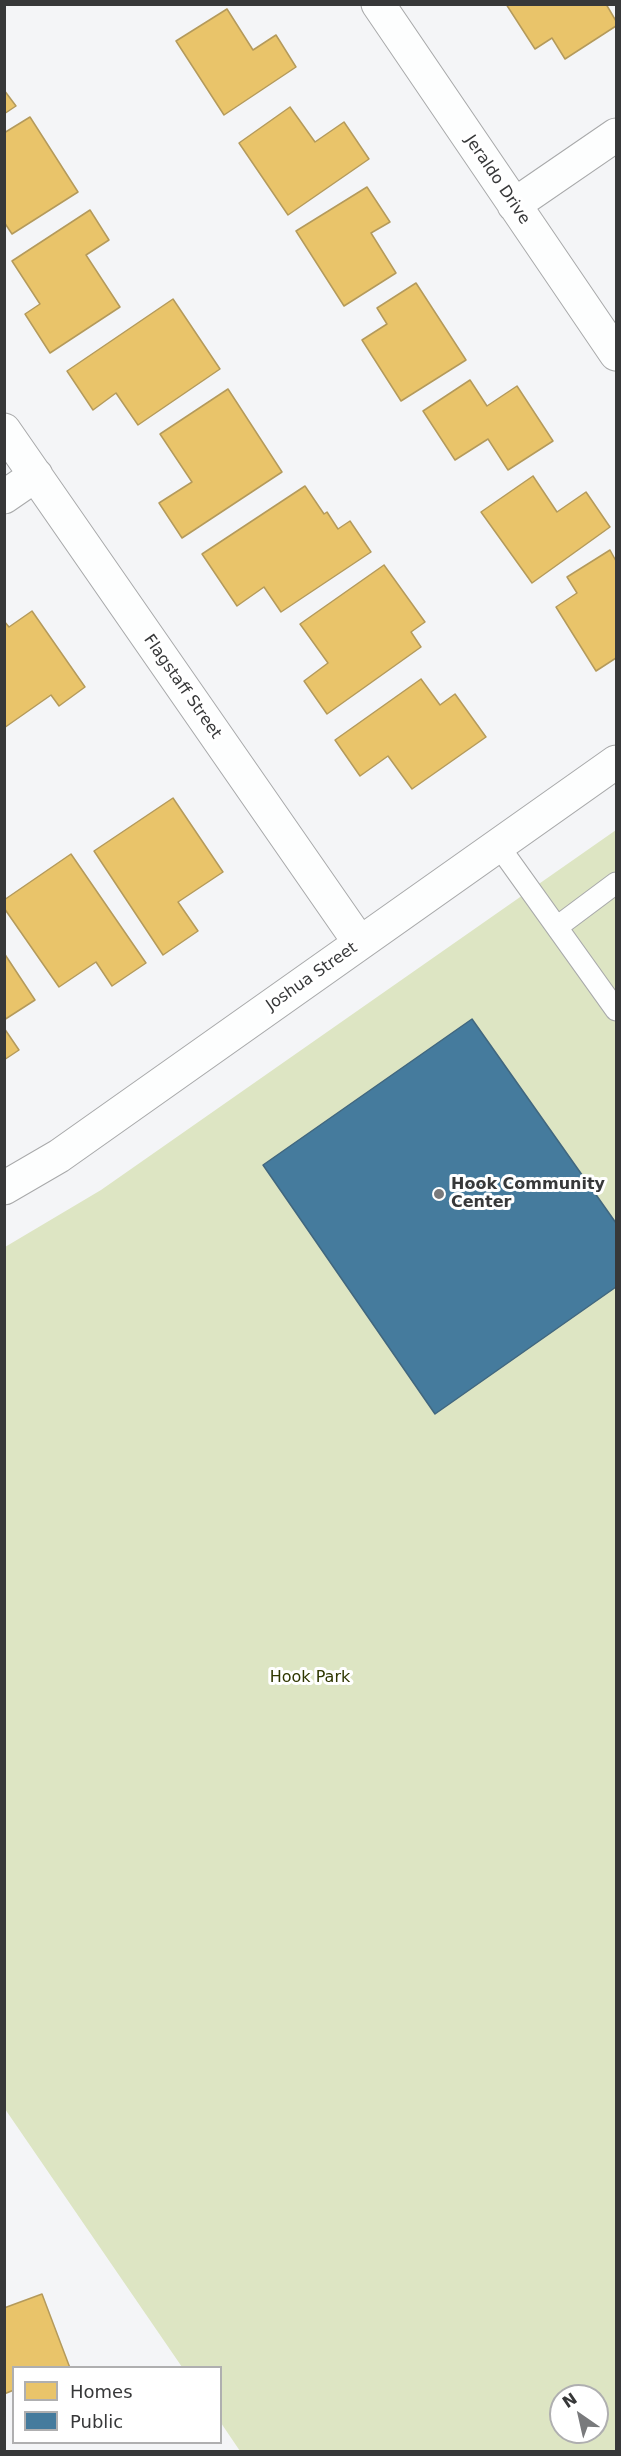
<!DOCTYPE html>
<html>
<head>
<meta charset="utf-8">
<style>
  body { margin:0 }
  #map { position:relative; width:621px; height:2456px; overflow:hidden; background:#f4f5f7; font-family:"DejaVu Sans",sans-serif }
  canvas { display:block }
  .frame { position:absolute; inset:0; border:6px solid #373839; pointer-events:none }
  .legend { position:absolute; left:12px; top:2366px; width:210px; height:78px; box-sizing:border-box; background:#fff; border:2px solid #afafb0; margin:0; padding:8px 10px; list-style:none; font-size:18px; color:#373839 }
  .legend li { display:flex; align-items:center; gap:12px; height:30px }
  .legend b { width:30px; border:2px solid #afafb0 }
  .north { position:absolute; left:549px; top:2384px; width:60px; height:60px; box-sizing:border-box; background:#fff; border:2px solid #afafb0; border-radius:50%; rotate:326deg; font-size:16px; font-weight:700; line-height:24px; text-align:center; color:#373839 }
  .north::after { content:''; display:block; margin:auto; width:21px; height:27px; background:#797a7c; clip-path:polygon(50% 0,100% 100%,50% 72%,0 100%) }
</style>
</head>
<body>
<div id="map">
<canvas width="621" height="2456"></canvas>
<div class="frame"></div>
<ul class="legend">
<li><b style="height:16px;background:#e9c46a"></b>Homes</li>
<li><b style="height:16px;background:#457b9d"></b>Public</li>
</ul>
<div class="north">N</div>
</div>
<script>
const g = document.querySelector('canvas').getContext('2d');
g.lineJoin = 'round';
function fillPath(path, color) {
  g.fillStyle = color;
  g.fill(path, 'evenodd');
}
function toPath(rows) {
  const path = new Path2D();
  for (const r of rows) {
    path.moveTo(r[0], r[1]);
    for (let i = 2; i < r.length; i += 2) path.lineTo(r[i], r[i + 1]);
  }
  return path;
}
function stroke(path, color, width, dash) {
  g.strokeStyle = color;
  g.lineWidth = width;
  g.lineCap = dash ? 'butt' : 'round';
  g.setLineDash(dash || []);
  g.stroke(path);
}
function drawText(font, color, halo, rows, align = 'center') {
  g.font = font + ' "DejaVu Sans",sans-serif';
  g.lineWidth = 6;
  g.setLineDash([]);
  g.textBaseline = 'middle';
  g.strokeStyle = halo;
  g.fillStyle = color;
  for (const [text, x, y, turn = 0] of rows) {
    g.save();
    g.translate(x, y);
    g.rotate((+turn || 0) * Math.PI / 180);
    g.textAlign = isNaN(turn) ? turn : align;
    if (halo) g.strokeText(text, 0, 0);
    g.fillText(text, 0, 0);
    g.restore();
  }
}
fillPath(toPath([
  [616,830,616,2451,240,2451,221,2423,220,2368,182,2367,5,2109,5,1247,101,1190],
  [561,2396,597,2396,597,2432,561,2432]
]), '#dde5c3');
const homes = toPath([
  [506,4,606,4,616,21,616,26,565,59,552,38,535,49,506,4],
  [227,9,253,50,276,35,296,67,224,115,176,41,227,9],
  [4,90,16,106,4,114,4,90],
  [290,107,315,142,344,122,369,159,288,215,239,143,290,107],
  [30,117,78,192,12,234,4,222,4,133,30,117],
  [367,187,390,222,371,233,396,273,344,306,296,231,367,187],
  [90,210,109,240,86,255,120,307,50,353,25,314,40,304,12,261,90,210],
  [416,283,466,360,401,401,362,340,387,324,377,308,416,283],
  [173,299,220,369,138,425,116,393,93,410,67,371,173,299],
  [470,380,487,406,517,386,553,441,508,470,488,439,455,460,423,411,470,380],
  [228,389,282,472,182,538,159,503,192,482,160,434,228,389],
  [533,476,557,512,586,492,610,527,532,583,481,512,533,476],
  [305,486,324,514,327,512,338,529,350,521,371,552,281,612,264,587,237,606,202,554,305,486],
  [610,550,616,561,616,658,596,671,556,607,577,593,567,577,610,550],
  [384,565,425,622,411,632,421,647,327,714,304,681,328,663,300,624,384,565],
  [32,611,85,687,59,706,51,695,4,728,4,621,9,627,32,611],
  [421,679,440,705,455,694,486,737,412,789,388,756,360,776,335,740,421,679],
  [173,798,223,872,178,902,198,931,163,955,94,851,173,798],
  [71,854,146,963,112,986,96,962,59,987,4,908,4,900,71,854],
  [4,953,35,1000,4,1020,4,953],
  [4,1028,19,1050,4,1060,4,1028],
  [42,2294,70,2368,14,2368,14,2390,4,2394,4,2308,42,2294]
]);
fillPath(homes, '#e9c46a');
stroke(homes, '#b49a5b', 1.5);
const public = toPath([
  [472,1019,616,1223,616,1287,435,1414,263,1165,472,1019]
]);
fillPath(public, '#457b9d');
stroke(public, '#41677f', 1.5);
const lane = toPath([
  [498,845,616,1010],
  [557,927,616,883]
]);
const street = toPath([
  [378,4,616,354],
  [514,205,616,135],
  [4,430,360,943],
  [4,497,36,475],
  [4,1188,59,1156,616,762]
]);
stroke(lane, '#a8a9aa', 23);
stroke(street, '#a8a9aa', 35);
stroke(lane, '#fdfefe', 21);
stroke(street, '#fdfefe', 33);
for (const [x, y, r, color] of [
  [439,1194,6,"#797a7c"]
]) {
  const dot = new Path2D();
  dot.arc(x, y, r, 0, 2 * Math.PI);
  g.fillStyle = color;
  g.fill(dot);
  stroke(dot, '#fff', 2);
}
drawText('16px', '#373839', '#fff', [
  ["Jeraldo Drive",497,180,56],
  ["Flagstaff Street",182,687,55],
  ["Joshua Street",312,977,-35]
]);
drawText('bold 16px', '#373839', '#fff', [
  ["Hook Community",451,1185],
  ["Center",451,1203]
], 'left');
drawText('16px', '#2f3701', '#fff', [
  ["Hook Park",310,1678]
]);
</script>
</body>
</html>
